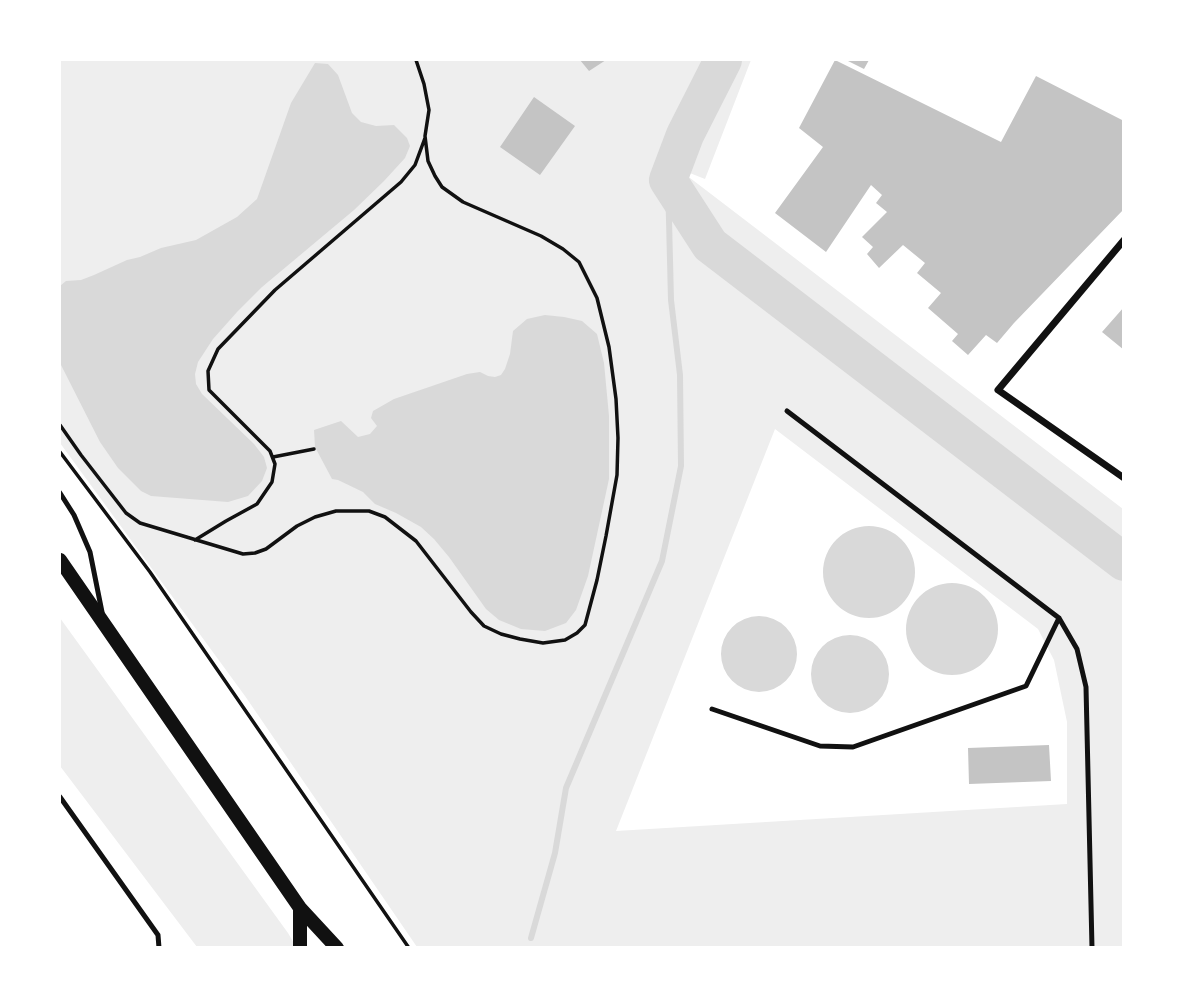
<!DOCTYPE html>
<html>
<head>
<meta charset="utf-8">
<style>
  body { margin:0 }
  #map { position:relative; width:1183px; height:1007px; overflow:hidden; background:#fff; font-family:"PT Sans",sans-serif }
  canvas { display:block }
  .frame { position:absolute; inset:0; border:61px solid #fff; pointer-events:none }
</style>
</head>
<body>
<div id="map">
<canvas width="1183" height="1007"></canvas>
<div class="frame"></div>
</div>
<script>
const g = document.querySelector('canvas').getContext('2d');
g.lineJoin = 'round';
function fillPath(path, color) {
  g.fillStyle = color;
  g.fill(path, 'evenodd');
}
function toPath(rows) {
  const path = new Path2D();
  for (const r of rows) {
    if (r.length === 3) {
      path.moveTo(r[0] + r[2], r[1]);
      path.arc(r[0], r[1], r[2], 0, 2 * Math.PI);
      continue;
    }
    path.moveTo(r[0], r[1]);
    for (let i = 2; i < r.length; i += 2) path.lineTo(r[i], r[i + 1]);
  }
  return path;
}
function stroke(path, color, width, dash) {
  g.strokeStyle = color;
  g.lineWidth = width;
  g.lineCap = dash ? 'butt' : 'round';
  g.setLineDash(dash || []);
  g.stroke(path);
}
fillPath(toPath([
  [60,60,751,60,705,179,677,168,1123,509,1123,946,1097,948,417,947,245,696,60,443],
  [775,429,1038,629,1054,660,1067,722,1067,804,616,831],
  [60,618,288,933,295,945,294,947,197,947,60,766]
]), '#eee');
fillPath(toPath([
  [315,63,328,64,338,75,352,113,361,122,376,126,394,125,407,138,410,146,405,158,384,181,354,210,262,287,237,312,213,339,198,362,195,374,196,384,202,394,254,444,264,457,267,468,262,481,248,496,228,502,151,496,141,491,118,468,100,442,61,365,60,362,60,286,66,281,81,280,94,275,127,260,140,257,161,248,196,240,237,217,257,199,291,103],
  [545,315,564,317,582,321,597,334,604,363,609,416,609,479,588,576,576,610,566,623,545,631,521,629,499,620,486,609,449,557,434,539,421,527,396,513,375,504,363,492,338,480,332,479,315,447,314,430,341,421,358,437,370,434,377,426,371,418,373,411,394,399,467,374,480,372,488,376,495,377,501,375,505,369,510,354,513,331,527,319],
  [869,572,46],
  [952,629,46],
  [759,654,38],
  [850,674,39]
]), '#d9d9d9');
stroke(toPath([
  [531,938,555,853,566,788,662,561,681,466,680,375,671,300,668,180]
]), '#d9d9d9', 6);
stroke(toPath([
  [723,60,685,135,668,180,710,245,1124,562]
]), '#d9d9d9', 38);
fillPath(toPath([
  [580,60,606,60,589,71],
  [835,60,1001,142,1036,76,1124,121,1124,209,1014,323,997,343,986,335,968,355,952,341,958,334,928,308,941,293,917,273,925,263,903,245,879,268,867,254,873,247,862,237,887,212,876,203,882,195,871,185,826,252,775,213,823,147,799,128],
  [846,60,869,60,864,69],
  [534,97,575,126,540,175,500,147],
  [1124,307,1124,350,1102,332],
  [1049,745,1051,781,969,784,968,748]
]), '#c4c4c4');
stroke(toPath([
  [60,425,81,455,126,513,140,523,243,554,255,553,266,549,297,526,315,517,336,511,369,511,385,517,416,541,471,612,484,626,501,634,520,639,543,643,565,640,577,633,585,625,597,580,606,536,617,475,618,438,616,399,609,347,597,298,579,262,563,249,541,236,463,202,442,187,435,176,428,161,425,136,429,110,424,84,416,60],
  [60,452,150,572,409,948],
  [273,457,314,449],
  [195,540,226,521,257,504,272,482,275,464,270,451,209,390,208,371,218,349,275,290,401,182,415,165,425,138]
]), '#111', 3.5);
stroke(toPath([
  [787,411,1059,618,1077,649,1086,687,1092,948],
  [60,493,74,515,90,552,102,612],
  [712,709,820,746,853,747,1026,686,1059,618],
  [60,797,158,935,159,948]
]), '#111', 5);
stroke(toPath([
  [1124,240,998,390,1124,478]
]), '#111', 7);
stroke(toPath([
  [60,560,300,908,337,948],
  [300,948,300,908]
]), '#111', 14);
</script>
</body>
</html>
